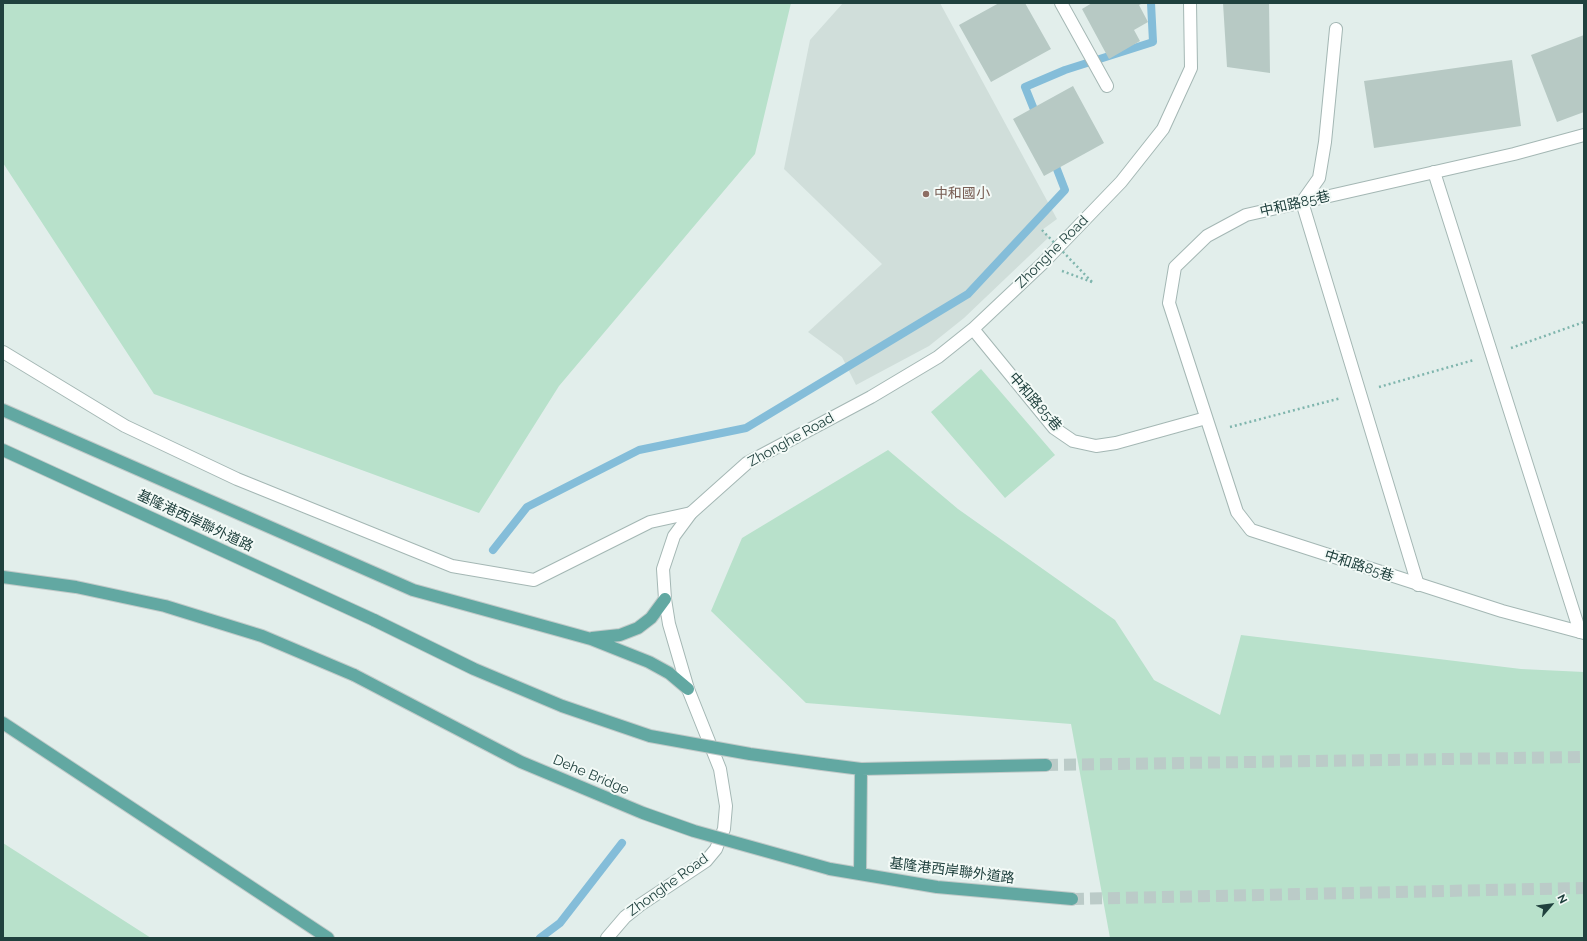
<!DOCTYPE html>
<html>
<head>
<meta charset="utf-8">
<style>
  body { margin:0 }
  #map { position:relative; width:1587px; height:941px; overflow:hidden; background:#e2eeeb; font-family:Raleway,sans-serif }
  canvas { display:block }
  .frame { position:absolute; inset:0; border:4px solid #20413e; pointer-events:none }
  .north { position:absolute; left:1531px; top:885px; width:40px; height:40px; -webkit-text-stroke:3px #f3faf7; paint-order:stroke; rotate:62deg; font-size:11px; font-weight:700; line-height:16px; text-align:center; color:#20413e }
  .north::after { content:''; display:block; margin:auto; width:14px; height:18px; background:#20413e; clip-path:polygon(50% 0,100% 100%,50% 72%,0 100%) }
</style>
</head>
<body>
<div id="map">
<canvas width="1587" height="941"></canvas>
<div class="frame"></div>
<div class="north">N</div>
</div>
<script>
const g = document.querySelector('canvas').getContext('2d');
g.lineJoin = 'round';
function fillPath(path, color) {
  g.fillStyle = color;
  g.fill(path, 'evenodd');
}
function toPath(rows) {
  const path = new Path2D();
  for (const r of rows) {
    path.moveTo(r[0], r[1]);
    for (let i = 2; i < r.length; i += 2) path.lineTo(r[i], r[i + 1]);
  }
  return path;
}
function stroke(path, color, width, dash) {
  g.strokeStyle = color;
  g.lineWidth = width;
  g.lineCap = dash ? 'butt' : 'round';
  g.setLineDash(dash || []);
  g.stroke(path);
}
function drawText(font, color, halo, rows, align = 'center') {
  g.font = font + ' Raleway,"Noto Sans TC",sans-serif';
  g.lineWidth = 4;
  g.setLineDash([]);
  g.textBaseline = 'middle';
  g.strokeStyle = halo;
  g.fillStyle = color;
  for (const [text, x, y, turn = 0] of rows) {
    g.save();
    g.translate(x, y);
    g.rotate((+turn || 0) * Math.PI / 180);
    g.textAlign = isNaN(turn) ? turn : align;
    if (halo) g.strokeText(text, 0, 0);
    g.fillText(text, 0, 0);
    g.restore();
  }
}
fillPath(toPath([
  [843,3,940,3,1057,219,1042,230,1049,237,964,318,929,346,856,385,842,357,808,332,882,264,784,169,810,40]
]), '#d0deda');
fillPath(toPath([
  [3,3,791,3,755,154,559,386,479,513,154,394,3,163],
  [981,369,1055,455,1005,498,931,412],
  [888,450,958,509,1115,620,1154,680,1220,715,1241,635,1521,669,1584,672,1584,938,1110,938,1071,724,806,703,711,611,742,538],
  [3,843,151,938,3,938]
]), '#b8e1cb');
stroke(toPath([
  [1037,117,1025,87,1065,70,1153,42,1151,3],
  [493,550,527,507,639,450,746,428,968,294,1065,190,1053,159],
  [540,938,560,923,622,843]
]), '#84bdd9', 8);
fillPath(toPath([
  [999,3,1025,3,1051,49,991,82,959,25],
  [1092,3,1143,3,1139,5,1148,22,1134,30,1140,41,1109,59,1082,9],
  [1223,3,1269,3,1270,73,1227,67],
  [1584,35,1584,112,1557,122,1531,55],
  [1512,60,1521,126,1374,148,1364,81],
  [1073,86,1104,143,1044,176,1013,119]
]), '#b7c9c4');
stroke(toPath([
  [1046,765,1584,757],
  [1072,899,1584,888]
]), '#bbcbc8', 12, [12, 6]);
const lane = toPath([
  [1061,3,1107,86],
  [1336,29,1325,142,1319,178,1302,202,1418,585],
  [1434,172,1580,632],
  [3,352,125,426,237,479,452,566,534,580,650,522,691,513]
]);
const street = toPath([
  [1584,135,1514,154,1246,215,1207,236,1175,267,1169,303,1237,512,1251,530,1502,611,1584,633],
  [973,329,1054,428,1073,441,1096,446,1116,443,1206,418],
  [607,938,625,917,640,905,706,861,716,849,724,829,726,806,720,769,688,689,669,624,665,599,663,569,674,536,691,513,747,463,871,397,938,357,973,329,1042,264,1121,182,1163,129,1191,68,1190,3]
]);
const primary = toPath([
  [3,410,413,590,591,639,649,662,669,673,688,689],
  [3,450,374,620],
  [3,577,76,587,165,606,262,636,354,675],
  [592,638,620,635,638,628,651,618,665,599],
  [3,723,328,938],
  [822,764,861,769,1046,765],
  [830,869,937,887,1072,899],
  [860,874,861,769]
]);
stroke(lane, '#a4b7b4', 14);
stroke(street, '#a4b7b4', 14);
stroke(primary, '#c1cac9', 14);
stroke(toPath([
  [1062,271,1092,282],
  [1511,348,1584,322],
  [1379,387,1474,360],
  [1230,427,1341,398]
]), '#7fb5ad', 2.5, [2, 3]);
stroke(lane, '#fff', 12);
stroke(street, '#fff', 12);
stroke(primary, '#62a8a2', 12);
const primaryBridge = toPath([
  [374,620,474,669,562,706,650,736,750,754,822,764],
  [354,675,521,762,643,813,694,831,830,869]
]);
stroke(primaryBridge, '#c1cac9', 14, []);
stroke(toPath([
  [1042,230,1092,282]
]), '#7fb5ad', 2.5, [2, 3]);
stroke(primaryBridge, '#62a8a2', 12);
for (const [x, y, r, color] of [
  [926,194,4,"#8d6e63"]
]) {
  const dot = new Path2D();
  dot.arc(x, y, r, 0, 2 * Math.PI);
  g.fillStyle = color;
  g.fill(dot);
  stroke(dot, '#f3faf7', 1.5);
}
drawText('14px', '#785e54', '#f3faf7', [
  ["中和國小",934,194]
], 'left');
drawText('14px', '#20413e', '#f3faf7', [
  ["中和路85巷",1295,204,-13],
  ["Zhonghe Road",1052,252,-45],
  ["中和路85巷",1035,402,49],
  ["Zhonghe Road",791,440,-29],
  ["基隆港西岸聯外道路",195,521,25],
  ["中和路85巷",1359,566,18],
  ["Dehe Bridge",591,775,23],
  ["基隆港西岸聯外道路",952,871,7],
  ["Zhonghe Road",668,885,-36]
]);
</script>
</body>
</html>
